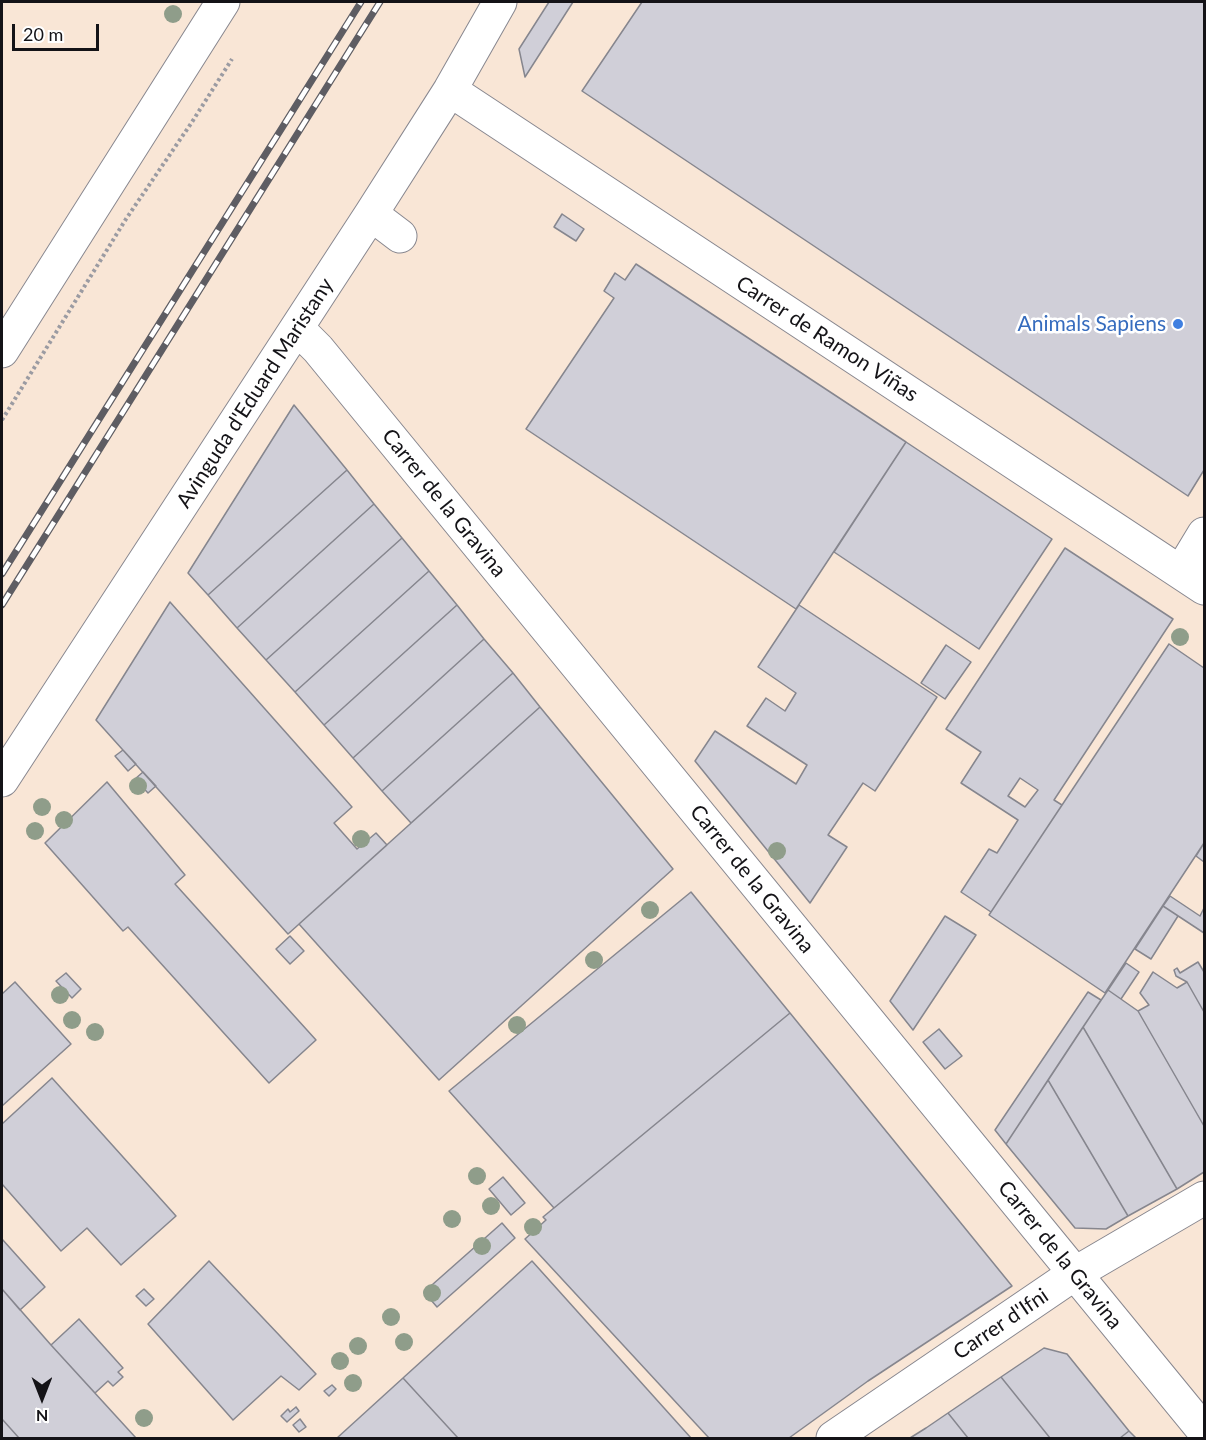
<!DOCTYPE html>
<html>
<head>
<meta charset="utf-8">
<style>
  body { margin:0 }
  #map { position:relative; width:1206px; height:1440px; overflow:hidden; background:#f3f3fc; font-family:Lato,sans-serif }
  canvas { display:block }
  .frame { position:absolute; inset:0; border:3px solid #141317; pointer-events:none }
  .north { position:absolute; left:12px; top:1368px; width:60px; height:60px; -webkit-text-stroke:4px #fff; paint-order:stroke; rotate:180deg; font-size:16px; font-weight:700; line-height:24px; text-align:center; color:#141317 }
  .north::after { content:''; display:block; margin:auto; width:21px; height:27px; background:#141317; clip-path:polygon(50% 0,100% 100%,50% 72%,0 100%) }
  .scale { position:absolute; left:12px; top:24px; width:87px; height:27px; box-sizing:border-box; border:3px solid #141317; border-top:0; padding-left:8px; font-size:18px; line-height:21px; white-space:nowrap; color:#141317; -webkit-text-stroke:4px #fff; paint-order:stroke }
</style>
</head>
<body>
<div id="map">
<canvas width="1206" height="1440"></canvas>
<div class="frame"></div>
<div class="north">N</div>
<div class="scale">20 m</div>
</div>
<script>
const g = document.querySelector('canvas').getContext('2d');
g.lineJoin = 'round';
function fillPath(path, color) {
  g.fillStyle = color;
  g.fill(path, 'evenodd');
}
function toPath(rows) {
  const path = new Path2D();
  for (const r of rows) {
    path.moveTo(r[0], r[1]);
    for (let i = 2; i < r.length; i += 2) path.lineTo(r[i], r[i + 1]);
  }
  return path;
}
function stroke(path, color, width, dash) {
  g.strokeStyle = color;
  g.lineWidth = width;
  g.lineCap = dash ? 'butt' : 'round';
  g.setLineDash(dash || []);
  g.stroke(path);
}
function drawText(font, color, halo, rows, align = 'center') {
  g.font = font + ' Lato,sans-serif';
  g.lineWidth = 5;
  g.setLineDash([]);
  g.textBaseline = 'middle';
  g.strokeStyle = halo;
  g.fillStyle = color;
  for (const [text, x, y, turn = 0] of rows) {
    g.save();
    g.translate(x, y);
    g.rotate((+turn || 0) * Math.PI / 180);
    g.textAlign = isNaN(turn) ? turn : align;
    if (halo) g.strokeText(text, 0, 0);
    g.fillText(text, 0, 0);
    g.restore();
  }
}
fillPath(toPath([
  [2,2,1204,2,1204,1438,2,1438]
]), '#f9e6d6');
const building = toPath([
  [549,2,573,2,525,77,519,49,549,2],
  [642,2,1204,2,1204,470,1188,496,582,91,642,2],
  [562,214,584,229,576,241,554,227,562,214],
  [636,264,906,442,796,609,526,429,614,298,604,291,615,273,625,280,636,264],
  [294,405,347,470,208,595,188,573,294,405],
  [906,442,1052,539,979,649,834,552,906,442],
  [347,470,374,504,237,628,208,595,347,470],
  [374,504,402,538,266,660,237,628,374,504],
  [402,538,429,571,295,692,266,660,402,538],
  [1065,548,1173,619,1054,800,1062,805,991,912,961,892,989,849,997,853,1018,820,961,783,981,752,946,729,1065,548],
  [1020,778,1038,790,1025,807,1008,796,1020,778],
  [429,571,457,605,324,725,295,692,429,571],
  [170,602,352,807,334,823,357,849,376,833,387,845,288,934,96,720,170,602],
  [457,605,484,639,353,758,324,725,457,605],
  [799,605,937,697,875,791,863,783,828,835,847,847,810,903,695,761,715,731,796,784,807,765,747,726,766,698,785,711,796,693,758,667,799,605],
  [484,639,513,673,382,791,353,758,484,639],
  [1169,644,1204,668,1204,843,1105,993,989,915,1169,644],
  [946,645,971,662,945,699,921,683,946,645],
  [513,673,540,707,411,823,382,791,513,673],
  [540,707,673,869,439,1080,299,924,540,707],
  [123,750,136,764,128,771,115,756,123,750],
  [143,772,156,786,148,793,135,779,143,772],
  [107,782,185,875,175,884,316,1040,269,1083,128,927,123,931,45,843,107,782],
  [1204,843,1204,862,1196,856,1204,843],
  [691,892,790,1013,554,1208,449,1091,691,892],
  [1170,896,1200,916,1204,908,1204,933,1163,906,1170,896],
  [1163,906,1178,916,1151,959,1135,949,1163,906],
  [945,916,976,935,913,1030,890,1001,945,916],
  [290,936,304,951,290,964,276,949,290,936],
  [1198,962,1204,972,1204,1012,1187,982,1176,976,1174,970,1177,968,1180,973,1198,962],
  [1126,963,1139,972,1121,999,1108,990,1126,963],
  [1153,972,1177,988,1187,982,1204,1012,1204,1126,1138,1011,1149,1005,1140,993,1153,972],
  [66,973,81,989,72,998,56,981,66,973],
  [15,982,71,1044,2,1106,2,994,15,982],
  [1108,990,1138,1011,1204,1126,1204,1172,1177,1189,1083,1027,1108,990],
  [1088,992,1101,1000,1006,1144,995,1130,1088,992],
  [790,1013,1012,1286,868,1381,789,1438,709,1438,525,1239,546,1220,543,1217,790,1013],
  [1083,1027,1177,1189,1128,1216,1048,1080,1083,1027],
  [939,1029,962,1056,945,1069,923,1042,939,1029],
  [52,1078,176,1216,121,1265,87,1228,61,1251,2,1184,2,1124,52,1078],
  [1048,1080,1128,1216,1106,1229,1075,1228,1006,1144,1048,1080],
  [503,1177,525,1203,511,1215,489,1189,503,1177],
  [502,1223,515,1238,437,1307,424,1292,502,1223],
  [2,1239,45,1287,20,1310,2,1289,2,1239],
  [209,1261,316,1374,299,1390,281,1376,233,1420,148,1324,209,1261],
  [532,1261,691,1438,458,1438,403,1378,532,1261],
  [2,1289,51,1345,136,1438,19,1438,2,1419,2,1289],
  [144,1289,154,1299,146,1306,136,1296,144,1289],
  [79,1319,123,1368,118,1372,123,1377,113,1386,108,1381,95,1393,51,1345,79,1319],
  [1044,1348,1067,1354,1129,1431,1120,1438,1050,1438,1001,1377,1044,1348],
  [1001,1377,1050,1438,968,1438,948,1413,1001,1377],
  [403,1378,458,1438,337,1438,403,1378],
  [332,1385,336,1389,329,1396,324,1391,332,1385],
  [296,1407,299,1411,287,1422,281,1416,288,1409,290,1412,296,1407],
  [948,1413,968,1438,910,1438,926,1428,948,1413],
  [2,1419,19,1438,2,1438,2,1419],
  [300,1419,306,1427,299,1432,293,1425,300,1419],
  [1129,1431,1136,1438,1120,1438,1129,1431]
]);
fillPath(building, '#d0cfd8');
stroke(building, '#86868e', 1.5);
const minor = toPath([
  [450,90,1204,588],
  [371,214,400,236],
  [298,329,318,349,1204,1431],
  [2,351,223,2],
  [1181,572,1204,534],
  [2,780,371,214,450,90,500,2],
  [833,1438,1074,1274,1204,1198]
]);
stroke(minor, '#88878f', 35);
stroke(toPath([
  [2,420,126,219,192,122,232,59]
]), '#9b9ba2', 4, [3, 3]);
stroke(minor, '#fff', 33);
const rail = toPath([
  [2,574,361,2],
  [2,605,380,2]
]);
stroke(rail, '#5e5d63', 7);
stroke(rail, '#fff', 4.5, [14]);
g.fillStyle = '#8f9d8a';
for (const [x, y] of [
  [173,14],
  [1180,637],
  [138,786],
  [42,807],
  [64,820],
  [35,831],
  [361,839],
  [777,851],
  [650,910],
  [594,960],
  [60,995],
  [72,1020],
  [517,1025],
  [95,1032],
  [477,1176],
  [491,1206],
  [452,1219],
  [533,1227],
  [482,1246],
  [432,1293],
  [391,1317],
  [404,1342],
  [358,1346],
  [340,1361],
  [353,1383],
  [144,1418]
]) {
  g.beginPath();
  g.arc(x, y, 9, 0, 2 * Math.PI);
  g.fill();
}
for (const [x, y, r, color] of [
  [1178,324,6,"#3f7fe0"]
]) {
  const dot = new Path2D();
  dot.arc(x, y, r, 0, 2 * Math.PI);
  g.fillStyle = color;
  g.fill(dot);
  stroke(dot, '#fff', 2);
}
drawText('21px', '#366cbe', '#fff', [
  ["Animals Sapiens",1166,324]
], 'right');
drawText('21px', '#141317', '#fff', [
  ["Carrer de Ramon Viñas",827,339,33],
  ["Avinguda d'Eduard Maristany",255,393,-57],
  ["Carrer de la Gravina",444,503,51],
  ["Carrer de la Gravina",752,879,51],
  ["Carrer de la Gravina",1060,1255,51],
  ["Carrer d'Ifni",1001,1324,-34]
]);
</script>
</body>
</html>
